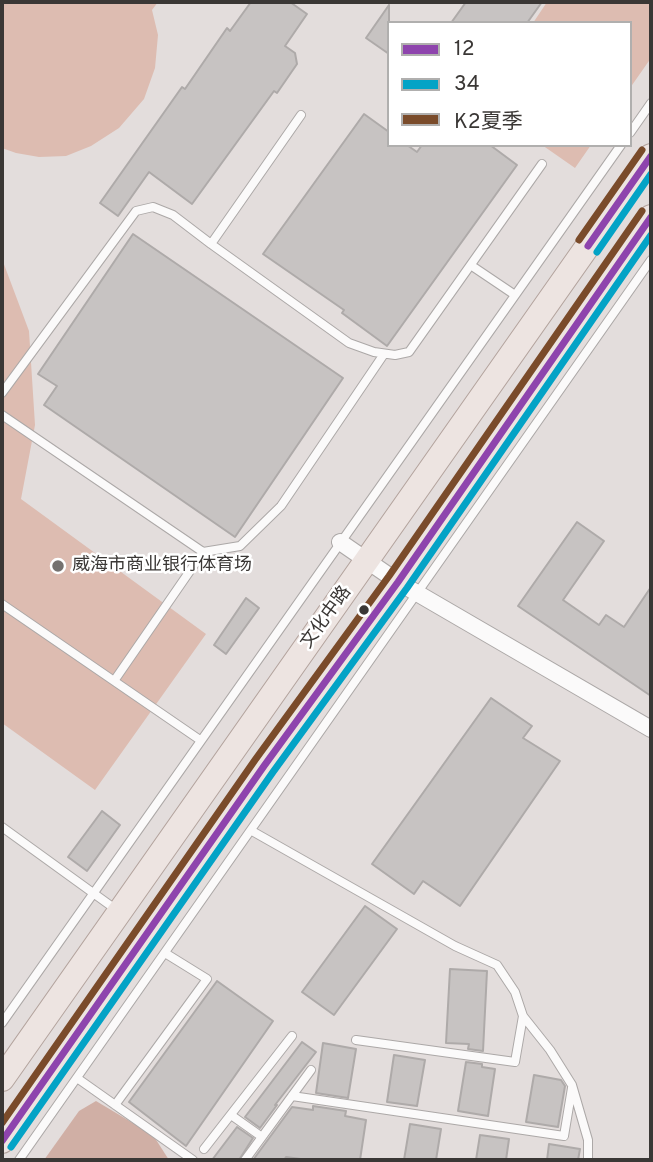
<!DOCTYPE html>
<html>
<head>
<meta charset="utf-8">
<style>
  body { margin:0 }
  #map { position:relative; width:653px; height:1162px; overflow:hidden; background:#e3dddc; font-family:Overpass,"Noto Sans SC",sans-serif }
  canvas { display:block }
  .frame { position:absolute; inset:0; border:4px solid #3a3735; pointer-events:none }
  .legend { position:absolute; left:387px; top:21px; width:245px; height:126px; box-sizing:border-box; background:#fff; border:2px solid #b0afae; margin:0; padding:9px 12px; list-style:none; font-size:21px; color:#3a3735 }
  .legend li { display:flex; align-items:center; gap:14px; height:35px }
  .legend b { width:35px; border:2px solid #b0afae }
</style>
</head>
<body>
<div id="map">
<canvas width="653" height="1162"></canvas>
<div class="frame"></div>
<ul class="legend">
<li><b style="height:9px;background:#8e44ad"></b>12</li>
<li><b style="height:9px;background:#03a3c6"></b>34</li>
<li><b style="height:9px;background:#7a4b2a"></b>K2夏季</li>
</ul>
</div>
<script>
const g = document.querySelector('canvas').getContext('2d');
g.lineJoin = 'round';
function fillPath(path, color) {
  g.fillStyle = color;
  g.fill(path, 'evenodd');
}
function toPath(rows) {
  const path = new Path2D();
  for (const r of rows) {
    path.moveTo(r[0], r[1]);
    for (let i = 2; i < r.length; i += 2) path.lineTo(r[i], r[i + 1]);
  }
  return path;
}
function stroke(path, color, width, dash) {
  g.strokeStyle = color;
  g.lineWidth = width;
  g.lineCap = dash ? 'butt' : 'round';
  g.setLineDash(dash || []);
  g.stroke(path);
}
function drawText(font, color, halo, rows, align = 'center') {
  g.font = font + ' Overpass,"Noto Sans SC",sans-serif';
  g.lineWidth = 5;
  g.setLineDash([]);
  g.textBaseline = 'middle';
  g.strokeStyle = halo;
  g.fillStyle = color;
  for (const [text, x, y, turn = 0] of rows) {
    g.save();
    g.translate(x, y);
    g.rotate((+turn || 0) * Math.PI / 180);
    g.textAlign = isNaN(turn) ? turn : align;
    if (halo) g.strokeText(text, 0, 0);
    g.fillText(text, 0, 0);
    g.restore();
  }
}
fillPath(toPath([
  [2,2,158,2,152,10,158,35,155,68,144,99,119,128,91,146,66,156,39,157,16,153,2,148],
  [547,2,651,2,651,58,630,88,630,23,533,23],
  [542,145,591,145,575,168],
  [2,259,29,331,35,425,21,499,206,634,95,790,2,723]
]), '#ddbcb1');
fillPath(toPath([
  [96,1101,153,1135,169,1160,44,1160,79,1111]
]), '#d0afa5');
const building = toPath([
  [251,2,290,2,307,14,285,46,295,53,297,64,277,93,274,91,192,204,149,172,118,216,100,203,182,87,185,89,227,28,230,31,251,2],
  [466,2,542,2,527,23,451,23,466,2],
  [389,5,389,54,366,38,389,5],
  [364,114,389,132,389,145,407,145,417,152,422,145,490,145,517,165,387,346,342,313,344,310,263,254,364,114],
  [133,234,343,378,235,537,44,405,57,386,38,374,133,234],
  [577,522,604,541,563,600,599,625,606,615,624,627,651,587,651,696,518,606,577,522],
  [246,598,259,608,226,654,214,645,246,598],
  [491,698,532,726,523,738,560,761,460,906,423,881,414,894,372,864,491,698],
  [102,811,120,825,87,871,68,857,102,811],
  [365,906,397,929,334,1015,302,992,365,906],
  [450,969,487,971,483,1051,468,1049,469,1044,446,1043,450,969],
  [217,981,273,1021,186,1146,129,1102,217,981],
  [302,1042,316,1052,275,1105,277,1105,260,1128,245,1117,302,1042],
  [323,1043,356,1049,348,1098,316,1093,323,1043],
  [394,1055,425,1060,417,1106,387,1102,394,1055],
  [466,1062,482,1064,482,1067,495,1069,488,1116,458,1111,466,1062],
  [534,1075,561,1080,565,1086,558,1127,526,1122,534,1075],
  [313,1106,346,1111,345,1116,366,1120,360,1160,308,1160,286,1157,284,1160,253,1160,292,1107,313,1110,313,1106],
  [410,1124,441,1129,436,1160,404,1160,410,1124],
  [237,1127,253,1138,239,1160,212,1160,237,1127],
  [480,1135,509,1139,506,1160,476,1160,480,1135],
  [549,1144,580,1149,578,1160,547,1160,549,1144]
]);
fillPath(building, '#c7c3c2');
stroke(building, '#aeaaa9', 2);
const service = toPath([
  [301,115,211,244,349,343,374,352,395,355,409,352,542,164],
  [630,133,651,103],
  [472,266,515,295],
  [2,393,136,211,153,207,173,215,211,244],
  [2,415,203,552,114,681],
  [203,552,240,546,281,506,384,354],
  [2,604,200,740],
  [2,827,118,911],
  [252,831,455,946,497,965,515,992,523,1016,550,1050,572,1085,588,1140,588,1160],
  [2,1023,621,145],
  [356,1040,515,1062,523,1016],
  [77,1078,193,1160],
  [292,1096,564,1136,572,1088],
  [115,1105,207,979,165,953],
  [231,1115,262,1137],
  [204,1149,292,1036],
  [19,1160,651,260],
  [245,1160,311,1070]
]);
const minor = toPath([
  [340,542,398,582,651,729]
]);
const primary = toPath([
  [2,1079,651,156],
  [2,1141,264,766,398,582,651,217]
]);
stroke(service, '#aca8a7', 10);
stroke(minor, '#aca8a7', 18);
stroke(primary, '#b3a39d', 26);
stroke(service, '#fbfafa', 8);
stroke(minor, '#fbfafa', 16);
stroke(primary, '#ede4e1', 24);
stroke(toPath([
  [588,246,651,156],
  [2,1141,264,766,398,582,651,217]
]), '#8e44ad', 7);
stroke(toPath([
  [597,252,651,174],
  [11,1147,273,772,407,588,651,235]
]), '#03a3c6', 7);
stroke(toPath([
  [579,240,642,150],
  [2,1123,255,760,389,576,642,211]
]), '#7a4b2a', 7);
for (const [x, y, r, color] of [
  [58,566,7,"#75716f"],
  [364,610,6,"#3a3735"]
]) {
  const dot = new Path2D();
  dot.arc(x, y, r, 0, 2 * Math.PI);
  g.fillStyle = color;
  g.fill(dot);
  stroke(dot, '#fff', 2.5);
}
drawText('18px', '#3a3735', '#fff', [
  ["威海市商业银行体育场",72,566]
], 'left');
drawText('18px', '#3a3735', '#fff', [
  ["文化中路",327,618,-54]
]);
</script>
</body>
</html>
